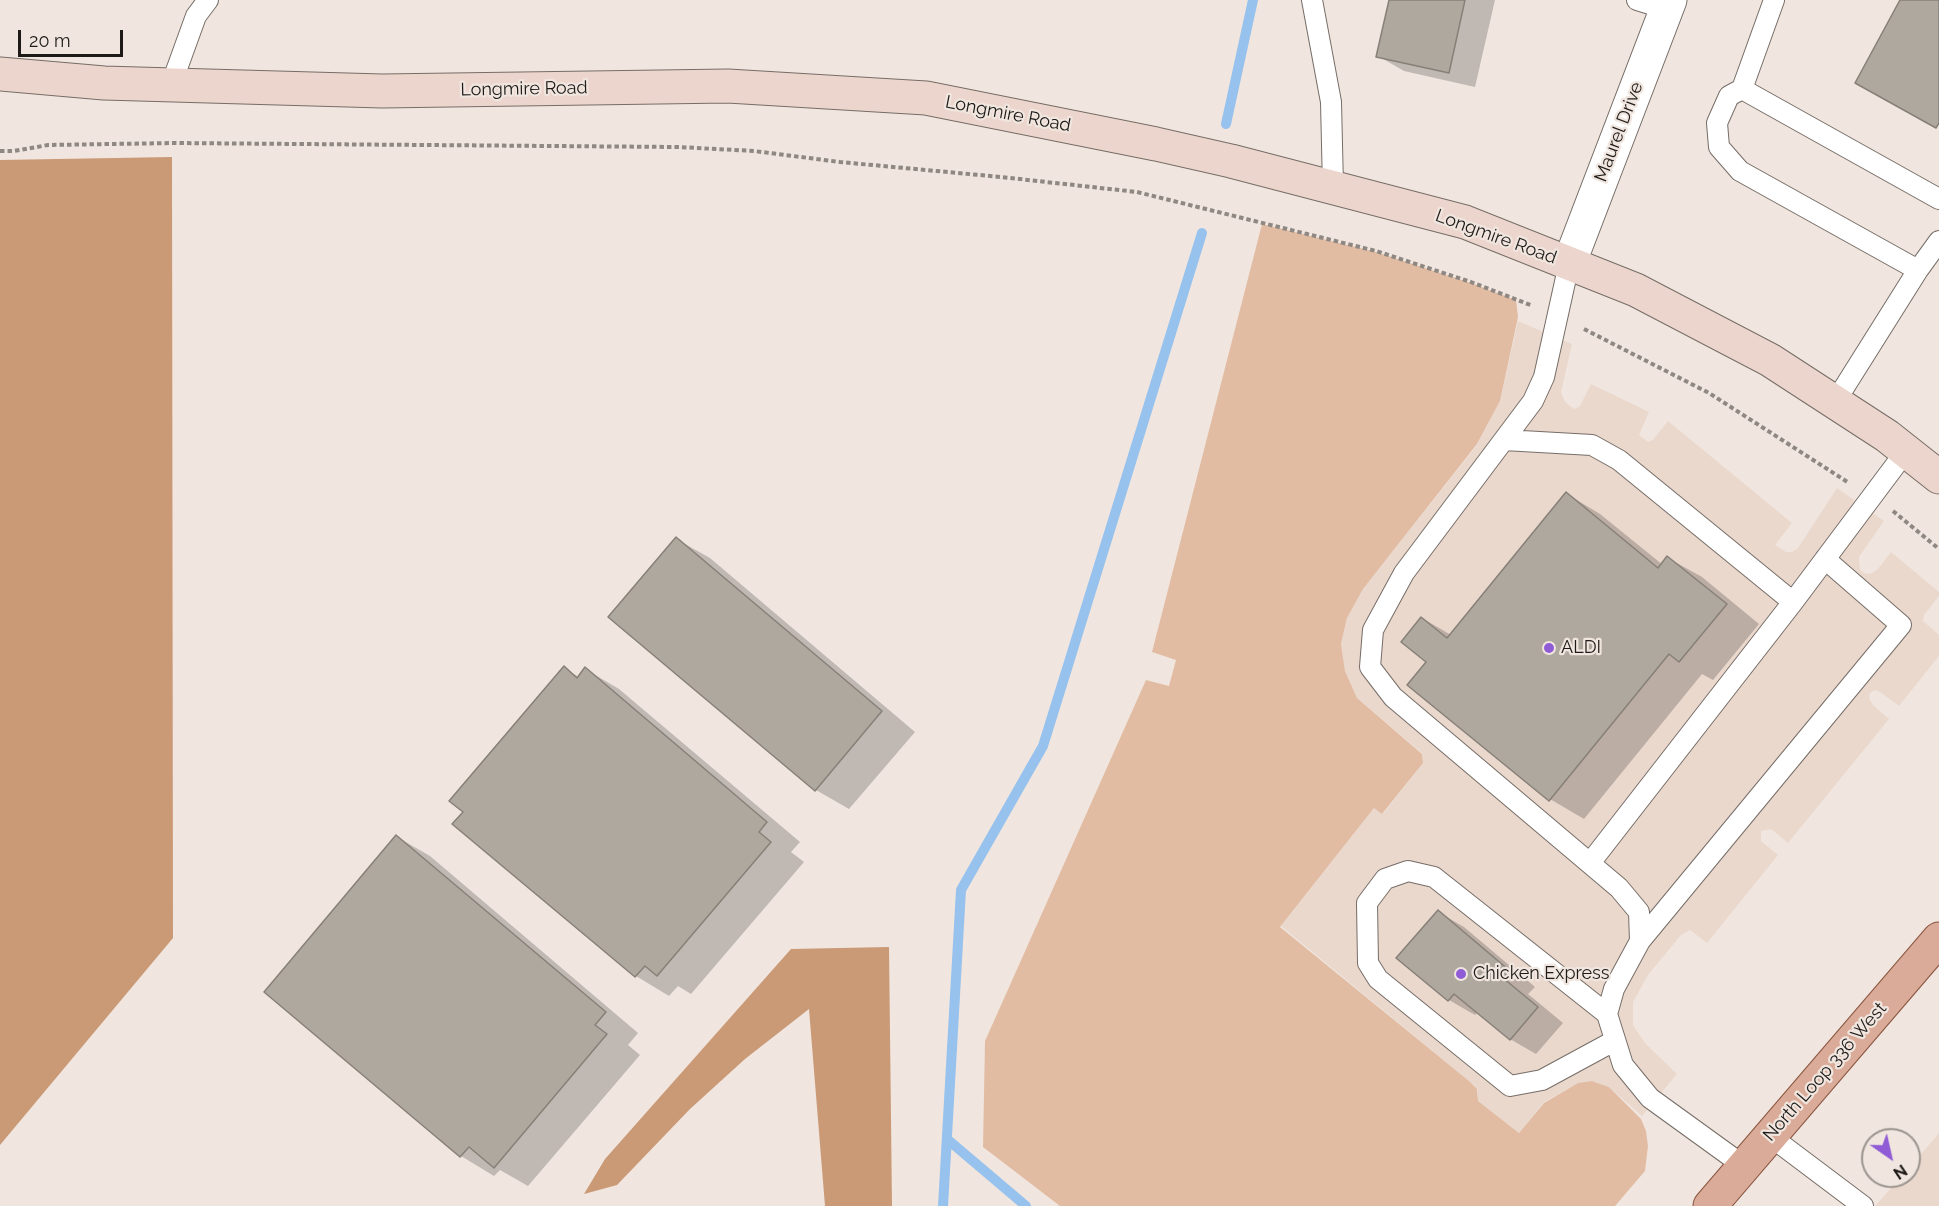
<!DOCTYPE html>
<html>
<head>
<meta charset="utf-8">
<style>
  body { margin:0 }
  #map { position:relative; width:1939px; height:1206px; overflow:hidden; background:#f0e6df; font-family:Raleway,sans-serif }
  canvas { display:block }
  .north { position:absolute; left:1861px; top:1128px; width:60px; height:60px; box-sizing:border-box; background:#f0e6df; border:2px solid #9c948f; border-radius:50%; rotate:146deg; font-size:16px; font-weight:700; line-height:24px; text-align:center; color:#1d1a17 }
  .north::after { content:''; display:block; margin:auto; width:21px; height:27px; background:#8f5cd5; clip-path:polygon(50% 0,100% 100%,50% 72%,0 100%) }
  .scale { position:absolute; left:18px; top:30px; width:105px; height:27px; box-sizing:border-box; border:3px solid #1d1a17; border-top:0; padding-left:8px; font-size:18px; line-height:21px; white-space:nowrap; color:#1d1a17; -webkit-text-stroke:4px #f0e6df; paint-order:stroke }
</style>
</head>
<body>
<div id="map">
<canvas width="1939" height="1206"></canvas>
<div class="north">N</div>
<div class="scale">20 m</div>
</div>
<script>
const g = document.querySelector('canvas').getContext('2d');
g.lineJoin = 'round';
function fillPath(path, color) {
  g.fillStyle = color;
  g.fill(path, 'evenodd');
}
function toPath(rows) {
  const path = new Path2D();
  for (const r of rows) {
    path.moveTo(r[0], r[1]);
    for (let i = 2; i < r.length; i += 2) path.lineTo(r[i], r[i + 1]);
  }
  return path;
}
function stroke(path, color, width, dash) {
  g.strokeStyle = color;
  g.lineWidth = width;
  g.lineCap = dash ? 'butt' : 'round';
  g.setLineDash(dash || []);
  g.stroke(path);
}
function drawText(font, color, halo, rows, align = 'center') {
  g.font = font + ' Raleway,sans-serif';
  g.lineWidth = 4.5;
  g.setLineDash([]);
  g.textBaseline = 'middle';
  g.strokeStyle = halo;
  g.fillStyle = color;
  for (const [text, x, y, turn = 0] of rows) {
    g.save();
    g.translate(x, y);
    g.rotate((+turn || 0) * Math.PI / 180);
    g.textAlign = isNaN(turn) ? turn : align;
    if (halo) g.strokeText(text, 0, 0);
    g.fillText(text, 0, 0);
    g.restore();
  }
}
fillPath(toPath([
  [1518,321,1572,344,1561,392,1565,402,1574,409,1580,406,1591,384,1649,412,1639,435,1648,442,1653,440,1668,421,1792,523,1775,545,1786,552,1792,552,1798,548,1837,488,1884,521,1859,557,1860,570,1866,574,1872,573,1878,569,1891,552,1939,592,1939,596,1924,615,1923,621,1939,635,1939,656,1899,706,1880,692,1875,690,1870,693,1869,698,1873,705,1889,719,1788,843,1771,829,1761,831,1761,841,1778,855,1707,943,1690,930,1681,935,1648,975,1633,1002,1633,1025,1645,1043,1677,1074,1642,1116,1609,1087,1593,1081,1578,1083,1544,1102,1519,1133,1478,1101,1478,1090,1469,1081,1281,926,1374,808,1383,814,1423,763,1422,753,1357,698,1345,671,1341,644,1347,618,1363,589,1477,445,1500,401],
  [1939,1133,1939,1206,1875,1206,1902,1176,1909,1176,1909,1168]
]), '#ead8cd');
fillPath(toPath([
  [1262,224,1376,252,1471,283,1516,300,1518,317,1500,401,1477,444,1363,589,1347,618,1341,644,1345,671,1357,698,1422,754,1423,763,1382,814,1374,808,1280,927,1469,1081,1477,1089,1478,1101,1519,1133,1544,1103,1578,1083,1592,1081,1609,1087,1641,1119,1646,1131,1648,1146,1645,1171,1615,1206,1060,1206,983,1147,985,1041,1146,680,1169,686,1176,660,1152,652]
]), '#e1bca3');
fillPath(toPath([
  [172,157,173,938,0,1145,0,160],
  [889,947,892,1206,825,1206,809,1009,745,1059,690,1109,617,1185,584,1194,605,1159,791,949]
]), '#ca9976');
fillPath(toPath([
  [1391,0,1495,0,1475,87,1404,71,1378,56],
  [1567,494,1600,514,1663,565,1668,558,1702,577,1759,624,1713,680,1702,674,1584,819,1550,799,1428,662,1422,618,1451,635],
  [676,539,710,558,915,732,849,809,816,790],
  [564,668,579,677,585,669,619,689,800,842,791,852,804,862,691,994,678,986,669,996,636,976,465,812],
  [397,837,430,856,638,1033,628,1045,640,1055,528,1186,500,1170,494,1176,461,1156,266,991],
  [1438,912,1464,927,1535,987,1528,994,1563,1023,1536,1054,1510,1039,1478,1012,1475,1015,1449,1000,1399,958]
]), '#0003');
stroke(toPath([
  [1226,124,1253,0],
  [947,1139,1026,1206],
  [943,1206,961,890,1043,746,1202,233]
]), '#97c2ed', 10);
const building = toPath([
  [1389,0,1465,0,1449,73,1376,57,1389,0],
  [1900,0,1939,0,1939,123,1936,128,1855,83,1900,0],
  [1566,492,1658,568,1667,556,1727,604,1679,662,1669,654,1549,801,1407,685,1426,662,1401,642,1421,617,1447,638,1566,492],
  [676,537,882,711,815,791,608,617,676,537],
  [564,666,577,678,585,667,767,822,759,832,771,842,657,976,645,966,635,977,452,824,463,812,449,801,564,666],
  [396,835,606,1012,595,1025,607,1034,494,1168,469,1147,460,1157,264,992,396,835],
  [1438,910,1510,971,1503,978,1538,1007,1510,1040,1454,994,1448,1001,1396,958,1438,910]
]);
fillPath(building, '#afa89f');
stroke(building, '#878078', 1.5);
const service = toPath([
  [1312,0,1331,102,1333,187],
  [1637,0,1666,9],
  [171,85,196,16,208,0],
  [1742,89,1774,0],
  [1569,264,1544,377,1533,401,1404,573,1373,630,1370,667,1393,697,1619,888,1639,912,1640,941,1614,989,1607,1014,1623,1065,1650,1098,1744,1166],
  [1918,270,1740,171,1719,147,1717,123,1729,96,1742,89,1939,199],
  [1835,402,1918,270,1939,241],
  [1504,440,1592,445,1619,460,1793,602],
  [1590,863,1793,602,1906,451],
  [1640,941,1901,625,1825,559],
  [1607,1014,1434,877,1408,871,1385,879,1367,903,1368,963,1378,979,1510,1086,1542,1080,1614,1041],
  [1770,1136,1863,1206]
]);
const minor = toPath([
  [1569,264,1670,0]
]);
const secondary = toPath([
  [0,74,104,83,382,91,728,86,926,98,1156,144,1231,161,1465,222,1636,290,1770,360,1887,436,1939,477]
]);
const primary = toPath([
  [1710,1206,1939,939]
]);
stroke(service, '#766d67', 22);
stroke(minor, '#766d67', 35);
stroke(secondary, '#766d67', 35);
stroke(primary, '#88543f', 35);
stroke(toPath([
  [0,151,14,151,48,145,174,143,678,147,754,151,840,162,1001,177,1137,192,1376,251,1471,282,1533,306],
  [1584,329,1709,393,1849,483],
  [1893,511,1939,549]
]), '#8e8782', 4, [4.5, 3]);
stroke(service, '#fff', 20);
stroke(minor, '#fff', 33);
stroke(secondary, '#ecd5cc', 33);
stroke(primary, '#daab98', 33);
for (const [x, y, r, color] of [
  [1549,648,6,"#8f5cd5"],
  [1461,974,6,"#8f5cd5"]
]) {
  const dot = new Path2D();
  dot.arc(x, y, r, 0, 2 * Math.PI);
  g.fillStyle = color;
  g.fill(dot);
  stroke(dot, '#f0e6df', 2);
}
drawText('18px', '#1d1a17', '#f0e6df', [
  ["Longmire Road",524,89,-1],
  ["Longmire Road",1008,114,11],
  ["Maurel Drive",1619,132,-69],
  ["Longmire Road",1496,237,20],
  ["North Loop 336 West",1825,1072,-49]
]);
drawText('18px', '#1d1a17', '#f0e6df', [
  ["ALDI",1561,648],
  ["Chicken Express",1473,974]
], 'left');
</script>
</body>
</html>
